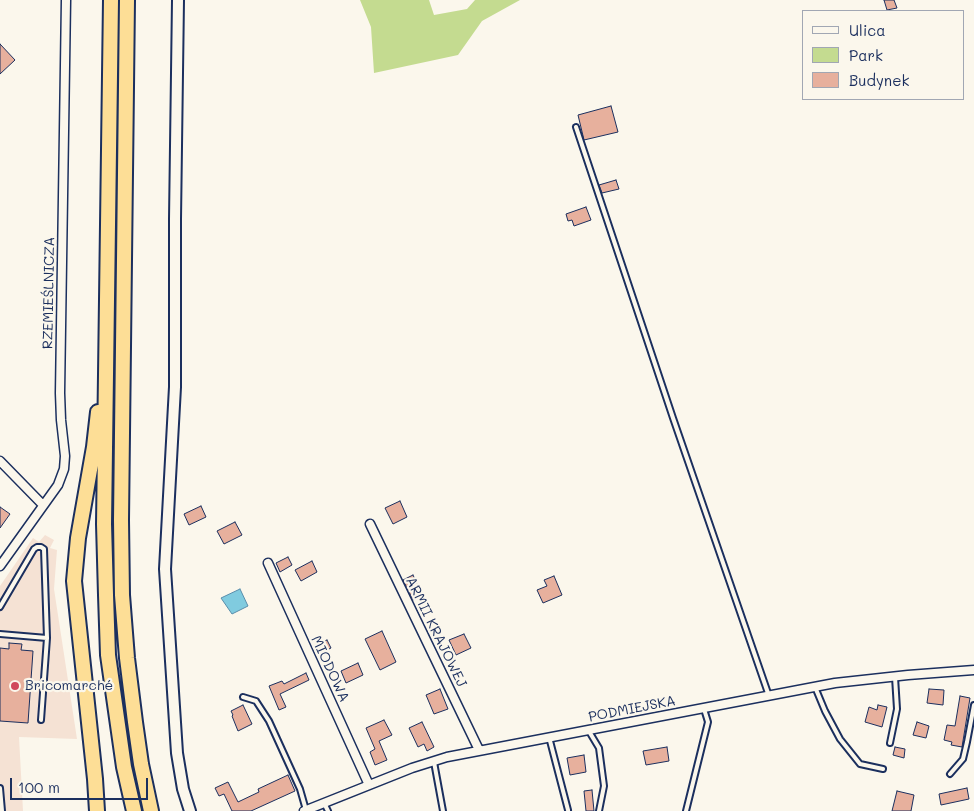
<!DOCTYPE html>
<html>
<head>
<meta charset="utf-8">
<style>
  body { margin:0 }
  #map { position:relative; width:974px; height:811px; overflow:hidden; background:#fbf7ec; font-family:Mali,sans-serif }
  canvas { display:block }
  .legend { position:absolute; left:802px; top:10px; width:162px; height:90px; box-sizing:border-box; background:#fbf7ec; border:1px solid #a1a7b3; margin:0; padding:6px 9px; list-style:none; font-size:15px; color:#1b2f5e }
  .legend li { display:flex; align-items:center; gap:10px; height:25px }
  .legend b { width:25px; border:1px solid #a1a7b3 }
  .scale { position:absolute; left:10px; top:778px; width:138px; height:22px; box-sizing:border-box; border:2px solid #1b2f5e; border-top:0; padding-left:6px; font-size:15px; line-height:18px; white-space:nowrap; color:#1b2f5e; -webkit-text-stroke:4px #fbf7ec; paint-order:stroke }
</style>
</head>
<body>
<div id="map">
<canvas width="974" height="811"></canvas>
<ul class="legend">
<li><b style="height:6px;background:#fbf7ec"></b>Ulica</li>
<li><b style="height:14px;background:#c4db90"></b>Park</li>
<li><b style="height:14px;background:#e7b09d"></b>Budynek</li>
</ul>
<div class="scale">100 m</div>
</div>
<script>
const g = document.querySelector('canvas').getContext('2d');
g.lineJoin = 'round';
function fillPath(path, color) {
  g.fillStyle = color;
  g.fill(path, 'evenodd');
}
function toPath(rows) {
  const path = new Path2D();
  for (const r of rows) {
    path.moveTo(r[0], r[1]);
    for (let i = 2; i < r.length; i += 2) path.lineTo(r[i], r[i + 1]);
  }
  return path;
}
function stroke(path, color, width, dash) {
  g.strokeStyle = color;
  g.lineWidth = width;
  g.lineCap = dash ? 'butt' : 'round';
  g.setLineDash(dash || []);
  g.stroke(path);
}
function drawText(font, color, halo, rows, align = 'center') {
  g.font = font + ' Mali,sans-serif';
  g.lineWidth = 4.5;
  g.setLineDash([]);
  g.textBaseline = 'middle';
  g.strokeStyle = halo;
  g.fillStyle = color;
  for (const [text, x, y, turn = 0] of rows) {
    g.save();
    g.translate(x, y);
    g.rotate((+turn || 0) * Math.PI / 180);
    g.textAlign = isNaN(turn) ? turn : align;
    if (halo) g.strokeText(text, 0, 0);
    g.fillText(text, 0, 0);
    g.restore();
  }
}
fillPath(toPath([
  [45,535,54,540,50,548,57,550,54,589,77,739,19,737,23,811,0,811,0,586,33,538,39,542]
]), '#f5e2d4');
fillPath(toPath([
  [360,0,429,0,434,15,467,9,475,0,520,0,482,21,458,55,374,73,371,27]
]), '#c4db90');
const water = toPath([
  [240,589,248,606,232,614,221,598,240,589]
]);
fillPath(water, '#80cbdf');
stroke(water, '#588dab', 1);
const building = toPath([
  [884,0,894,0,897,8,887,10,884,0],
  [0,44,15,60,0,74,0,44],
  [611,106,618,132,584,140,578,115,611,106],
  [616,180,619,189,602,193,599,185,616,180],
  [586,207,591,220,574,226,572,220,568,221,566,214,586,207],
  [400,501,407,517,393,524,385,508,400,501],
  [201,506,206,517,189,525,184,514,201,506],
  [0,507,10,514,0,528,0,507],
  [235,522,242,535,224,544,217,531,235,522],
  [288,557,292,565,280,572,276,563,288,557],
  [312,561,317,572,301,581,295,570,312,561],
  [413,575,422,595,413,600,403,580,413,575],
  [554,576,562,595,543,603,537,590,547,586,544,580,554,576],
  [382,631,396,662,380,670,365,639,382,631],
  [464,634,471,648,456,655,449,640,464,634],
  [327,640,331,648,319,654,315,646,327,640],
  [9,643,22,644,21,650,33,651,28,723,0,721,0,648,9,649,9,643],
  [358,663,363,675,346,683,341,671,358,663],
  [306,673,309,680,280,694,286,707,279,710,269,686,282,681,284,684,306,673],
  [440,689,448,709,434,714,426,695,440,689],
  [929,689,944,690,943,705,927,703,929,689],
  [960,696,970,698,962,747,951,745,952,742,944,740,947,725,955,726,960,696],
  [243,705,252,724,238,731,232,716,233,715,231,711,243,705],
  [878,705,887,707,882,727,865,722,869,707,877,710,878,705],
  [384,720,392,735,379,741,387,760,375,765,370,752,375,749,366,728,384,720],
  [422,722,434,747,427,751,424,744,418,747,409,728,422,722],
  [917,722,929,726,926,738,913,735,917,722],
  [667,747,669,761,646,765,643,751,667,747],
  [895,747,905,749,904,758,893,755,895,747],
  [584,755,586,772,570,775,567,758,584,755],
  [288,775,295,791,251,811,232,811,224,794,219,796,215,788,228,782,238,802,259,792,258,789,288,775],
  [967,788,969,799,941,805,939,794,967,788],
  [592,790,594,811,586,811,584,791,592,790],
  [897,791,914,795,911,811,892,811,897,791]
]);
fillPath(building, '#e7b09d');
stroke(building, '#1b2f5e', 1);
const service = toPath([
  [576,127,673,418,769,696],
  [0,607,34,549,37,547,41,547,44,549,47,638,0,634],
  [815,687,825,711,840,739,860,764,883,769],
  [243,697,256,701,269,721,300,789,306,810],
  [41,720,47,638],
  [590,730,590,733,599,748,604,786,599,811],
  [549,737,568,810],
  [890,743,897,709,895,677],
  [434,762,443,811],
  [950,774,963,759,967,742,974,705],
  [0,788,2,811],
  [324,803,328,811],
  [686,811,708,722,704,709]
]);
const minor = toPath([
  [0,461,43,505],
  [370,524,479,750],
  [268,563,369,785],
  [0,566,58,485,64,469,65,456,61,420,60,393,66,0],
  [304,811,412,768,447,757,835,683,908,675,974,670]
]);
const tertiary = toPath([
  [178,0,175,219,175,387,165,569,177,753,183,789,190,811]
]);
const motorway = toPath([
  [111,0,104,524,106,595,108,655,124,767,134,811],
  [127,0,121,520,122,595,127,658,135,722,141,764,151,811],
  [97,811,95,779,74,581,78,538,94,447,98,412]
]);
stroke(service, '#1b2f5e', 8);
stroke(minor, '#1b2f5e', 11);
stroke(tertiary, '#1b2f5e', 14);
stroke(motorway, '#1b2f5e', 18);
stroke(service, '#fbf7ec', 4);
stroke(minor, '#fbf7ec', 8);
stroke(tertiary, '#fbf7ec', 10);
stroke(motorway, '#fdde96', 14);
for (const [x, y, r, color] of [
  [15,686,5,"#d1495b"]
]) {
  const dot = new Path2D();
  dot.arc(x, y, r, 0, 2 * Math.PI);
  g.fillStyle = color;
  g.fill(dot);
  stroke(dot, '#fbf7ec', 2);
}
drawText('14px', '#1b2f5e', '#fbf7ec', [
  ["RZEMIEŚLNICZA",49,293,-89],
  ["ARMII KRAJOWEJ",436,632,64],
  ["MIODOWA",330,669,65],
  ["PODMIEJSKA",632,709,-11]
]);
drawText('14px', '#1b2f5e', '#fbf7ec', [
  ["Bricomarché",25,686]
], 'left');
</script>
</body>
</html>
